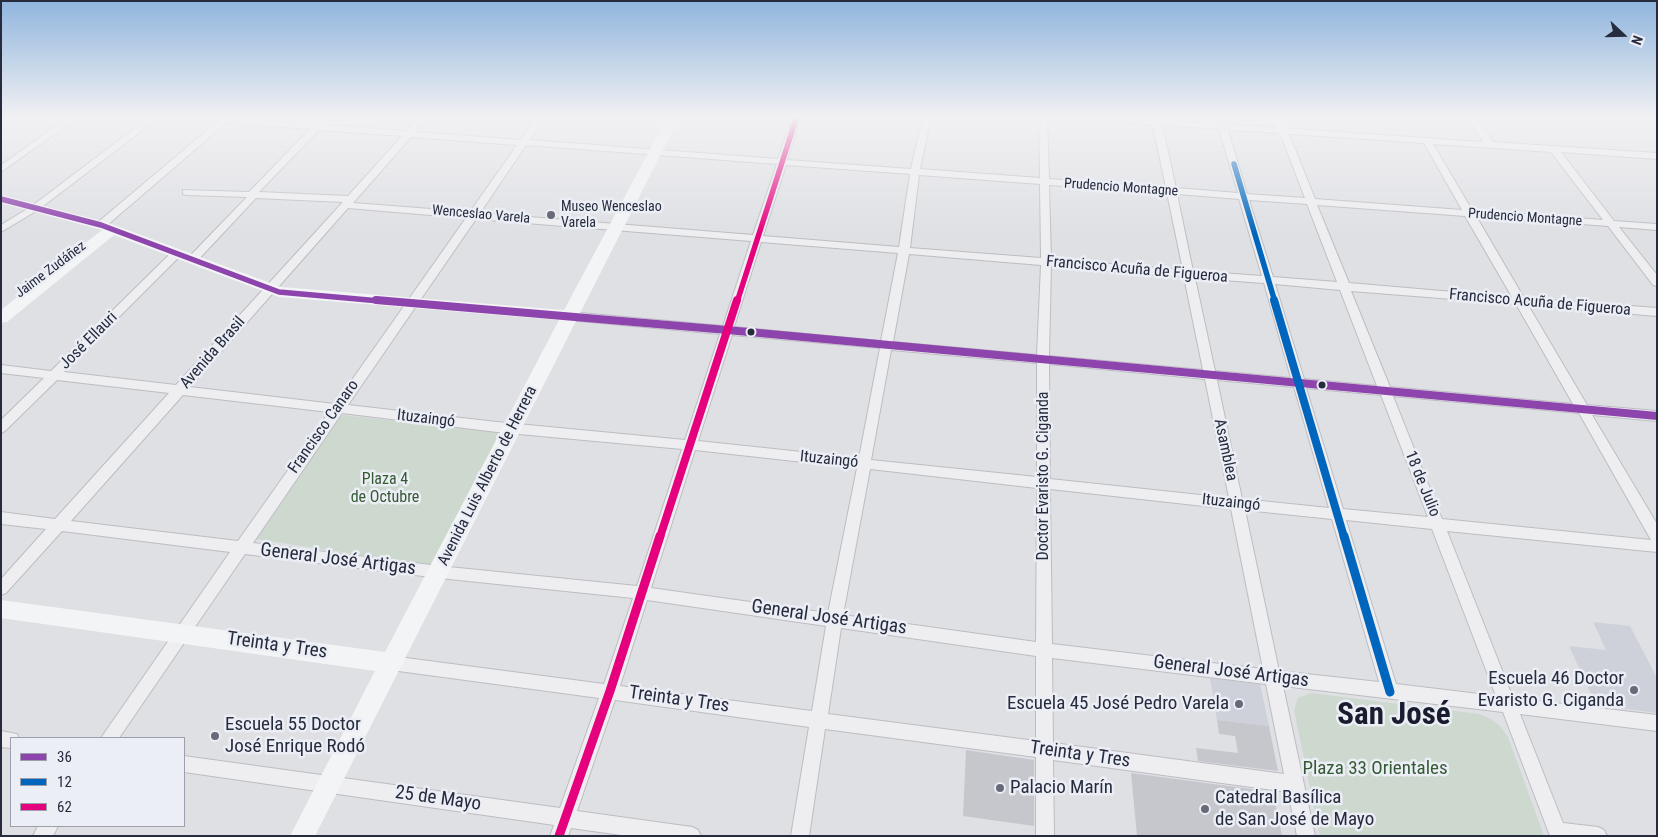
<!DOCTYPE html>
<html>
<head>
<meta charset="utf-8">
<style>
  body { margin:0 }
  #map { position:relative; width:1658px; height:837px; overflow:hidden; background:#dfe0e4; font-family:"Roboto Condensed",sans-serif }
  canvas { display:block }
  .frame { position:absolute; inset:0; border:2px solid #262b3e; pointer-events:none }
  .legend { position:absolute; left:10px; top:737px; width:175px; height:90px; box-sizing:border-box; background:#eceef5; border:1px solid #9da0ac; margin:0; padding:6px 9px; list-style:none; font-size:15px; color:#262b3e }
  .legend li { display:flex; align-items:center; gap:10px; height:25px }
  .legend b { width:25px; border:1px solid #9da0ac }
  .north { position:absolute; left:1598px; top:10px; width:50px; height:50px; -webkit-text-stroke:4px #eceef5; paint-order:stroke; rotate:111deg; font-size:14px; font-weight:700; line-height:20px; text-align:center; color:#262b3e }
  .north::after { content:''; display:block; margin:auto; width:18px; height:22px; background:#262b3e; clip-path:polygon(50% 0,100% 100%,50% 72%,0 100%) }
</style>
</head>
<body>
<div id="map">
<canvas width="1658" height="837"></canvas>
<div class="frame"></div>
<ul class="legend">
<li><b style="height:6px;background:#8e44ad"></b>36</li>
<li><b style="height:6px;background:#0065bd"></b>12</li>
<li><b style="height:6px;background:#e5007d"></b>62</li>
</ul>
<div class="north">N</div>
</div>
<script>
const g = document.querySelector('canvas').getContext('2d');
g.lineJoin = 'round';
function fillPath(path, color) {
  g.fillStyle = color;
  g.fill(path, 'evenodd');
}
function toPath(rows) {
  const path = new Path2D();
  for (const r of rows) {
    path.moveTo(r[0], r[1]);
    for (let i = 2; i < r.length; i += 2) path.lineTo(r[i], r[i + 1]);
  }
  return path;
}
function stroke(path, color, width, dash) {
  g.strokeStyle = color;
  g.lineWidth = width;
  g.lineCap = dash ? 'butt' : 'round';
  g.setLineDash(dash || []);
  g.stroke(path);
}
function drawText(font, color, halo, rows, align = 'center') {
  g.font = font + ' "Roboto Condensed",sans-serif';
  g.lineWidth = 5;
  g.setLineDash([]);
  g.textBaseline = 'middle';
  g.strokeStyle = halo;
  g.fillStyle = color;
  for (const [text, x, y, turn = 0] of rows) {
    g.save();
    g.translate(x, y);
    g.rotate((+turn || 0) * Math.PI / 180);
    g.textAlign = isNaN(turn) ? turn : align;
    if (halo) g.strokeText(text, 0, 0);
    g.fillText(text, 0, 0);
    g.restore();
  }
}
fillPath(toPath([
  [1593,622,1630,626,1657,678,1657,713,1596,705,1569,646,1606,650],
  [1210,678,1260,684,1269,726,1217,720]
]), '#cfd1da');
fillPath(toPath([
  [343,415,495,432,500,435,431,564,426,565,256,539,337,419],
  [1311,693,1479,714,1491,719,1500,726,1508,737,1544,836,1320,836,1294,710,1298,698]
]), '#cdd8cf');
fillPath(toPath([
  [1217,720,1269,726,1278,771,1198,761,1196,748,1238,753,1235,736,1219,734],
  [966,750,1034,760,1034,826,963,816],
  [1131,773,1273,792,1282,836,1137,836]
]), '#c6c7cd');
const street = toPath([
  [70,116,80,116,1,172,1,165,70,116],
  [151,116,161,116,38,210,1,232,1,225,32,206,151,116],
  [162,116,230,116,231,118,315,124,323,116,332,116,324,125,406,131,420,116,429,116,416,132,521,140,537,116,546,116,530,140,778,159,793,116,801,116,787,160,911,169,923,116,931,116,920,169,1040,178,1039,116,1047,116,1049,179,1166,188,1153,125,1064,119,1060,116,1108,116,1483,142,1467,116,1476,116,1493,142,1657,153,1657,159,1561,152,1614,221,1657,224,1657,230,1619,227,1657,275,1657,286,1653,285,1608,226,1476,216,1524,298,1657,308,1657,316,1528,305,1587,405,1657,411,1657,421,1592,415,1657,524,1657,552,1447,531,1513,698,1657,715,1657,731,1520,714,1563,823,1598,827,1604,830,1607,836,1550,836,1503,712,1283,686,1315,836,1297,836,1288,792,1053,760,1054,836,1036,836,1036,757,825,729,809,836,791,836,809,727,615,700,577,811,692,827,698,830,701,836,628,836,571,828,568,836,550,836,554,825,184,772,184,756,560,808,599,698,391,670,385,668,383,663,385,658,391,656,604,684,633,598,439,578,245,554,119,738,101,738,230,552,62,531,6,593,1,595,1,579,46,529,1,524,1,512,55,519,169,393,57,380,5,431,1,433,1,420,44,378,1,373,1,365,51,371,173,251,177,250,181,251,181,255,64,372,176,385,343,202,256,198,197,261,189,261,189,257,247,197,186,195,183,194,183,190,249,192,310,129,226,123,105,227,97,227,97,223,217,122,166,119,162,116],
  [1162,125,1219,129,1238,193,1176,188,1162,125],
  [319,130,402,136,348,196,259,192,319,130],
  [1228,130,1280,133,1305,198,1247,194,1228,130],
  [1289,134,1424,143,1462,210,1315,199,1289,134],
  [411,137,517,145,470,212,353,203,411,137],
  [1433,144,1551,152,1603,220,1472,210,1433,144],
  [526,145,777,164,753,235,480,213,526,145],
  [786,165,910,174,899,247,763,236,786,165],
  [919,175,1040,184,1041,258,910,248,919,175],
  [1049,185,1167,193,1183,270,1051,259,1049,185],
  [1177,194,1239,199,1262,276,1193,271,1177,194],
  [1249,200,1307,204,1337,282,1273,277,1249,200],
  [1317,205,1465,216,1512,297,1349,283,1317,205],
  [348,208,466,218,335,404,190,387,348,208],
  [476,219,751,241,723,326,569,312,563,316,569,320,720,334,685,440,497,422,348,405,476,219],
  [761,242,898,253,881,341,734,327,761,242],
  [909,254,1041,265,1037,355,893,342,909,254],
  [1051,266,1184,277,1203,370,1049,356,1051,266],
  [1195,278,1264,283,1291,378,1215,371,1195,278],
  [1275,284,1340,290,1377,386,1304,379,1275,284],
  [1351,291,1516,304,1573,404,1390,387,1351,291],
  [732,335,880,348,859,458,698,441,732,335],
  [891,350,1037,363,1037,477,871,460,891,350],
  [1049,364,1205,379,1229,498,1050,479,1049,364],
  [1217,380,1294,387,1329,508,1242,499,1217,380],
  [1306,388,1381,395,1428,517,1343,509,1306,388],
  [183,395,329,412,238,541,71,521,183,395],
  [1393,396,1579,413,1651,540,1442,519,1393,396],
  [342,413,497,432,682,449,637,586,439,566,253,543,342,413],
  [695,450,857,468,828,613,651,588,695,450],
  [870,469,1037,488,1036,642,843,615,870,469],
  [1050,489,1231,509,1263,669,1052,644,1050,489],
  [1245,510,1332,519,1379,682,1279,671,1245,510],
  [1346,520,1432,529,1496,696,1396,684,1346,520],
  [647,600,826,626,812,711,620,686,647,600],
  [841,628,1036,656,1036,741,828,714,841,628],
  [1052,658,1266,684,1284,774,1053,743,1052,658],
  [1,731,17,734,19,738,11,738,11,748,1,747,1,731],
  [38,826,58,826,53,836,33,836,38,826]
]);
stroke(street, '#bcbdc2', 2);
fillPath(street, '#eeeef1');
fillPath(toPath([
  [668,116,680,116,315,836,290,836,375,671,1,618,1,600,385,652,559,320,279,297,114,235,7,322,1,323,1,310,102,230,1,203,1,195,106,222,281,287,564,310,668,116],
  [1269,116,1281,116,1290,132,1288,135,1280,135,1269,116]
]), '#f3f4f5');
stroke(toPath([
  [1,199,101,225,279,292,391,302]
]), '#8e44ad', 5.5);
stroke(toPath([
  [376,300,727,330,1657,416]
]), '#8e44ad', 8);
stroke(toPath([
  [1234,164,1275,302]
]), '#0065bd', 5.5);
stroke(toPath([
  [1274,300,1344,537]
]), '#0065bd', 8);
stroke(toPath([
  [1344,536,1390,692]
]), '#0065bd', 9);
stroke(toPath([
  [737,302,797,116]
]), '#e5007d', 5.5);
stroke(toPath([
  [660,537,737,300]
]), '#e5007d', 8);
stroke(toPath([
  [559,836,610,691,660,536]
]), '#e5007d', 9);
const sky = g.createLinearGradient(0, 0, 0, 234);
sky.addColorStop(0, '#90b5de');
sky.addColorStop(0.5, '#f1f1f3');
sky.addColorStop(1, '#f1f1f300');
g.fillStyle = sky;
g.fillRect(0, 0, 1658, 234);
for (const [x, y, r, color] of [
  [551,215,5,"#676a78"],
  [751,332,4.5,"#262b3e"],
  [1322,385,4.5,"#262b3e"],
  [1634,690,5,"#676a78"],
  [1239,704,5,"#676a78"],
  [215,736,5,"#676a78"],
  [1000,788,5,"#676a78"],
  [1205,809,5,"#676a78"]
]) {
  const dot = new Path2D();
  dot.arc(x, y, r, 0, 2 * Math.PI);
  g.fillStyle = color;
  g.fill(dot);
  stroke(dot, '#eceef5', 2);
}
drawText('14px', '#262b3e', '#eceef5', [
  ["Prudencio Montagne",1121,188,4],
  ["Wenceslao Varela",481,215,5],
  ["Prudencio Montagne",1525,218,4],
  ["Jaime Zudáñez",51,270,-37]
]);
drawText('14px', '#262b3e', '#eceef5', [
  ["Museo Wenceslao",561,207],
  ["Varela",561,223]
], 'left');
drawText('16px', '#262b3e', '#eceef5', [
  ["Francisco Acuña de Figueroa",1137,270,5],
  ["Francisco Acuña de Figueroa",1540,303,5],
  ["José Ellauri",89,341,-45],
  ["Avenida Brasil",213,353,-49],
  ["Ituzaingó",426,419,7],
  ["Francisco Canaro",324,427,-55],
  ["Asamblea",1225,450,78],
  ["Ituzaingó",829,460,6],
  ["Avenida Luis Alberto de Herrera",488,476,-63],
  ["Doctor Evaristo G. Ciganda",1044,476,-90],
  ["18 de Julio",1422,484,68],
  ["Ituzaingó",1231,503,6]
]);
drawText('16px', '#345a33', '#eceef5', [
  ["Plaza 4",385,480],
  ["de Octubre",385,498]
]);
drawText('19px', '#262b3e', '#eceef5', [
  ["General José Artigas",338,560,7],
  ["General José Artigas",829,618,8],
  ["Treinta y Tres",277,646,8],
  ["General José Artigas",1231,672,7],
  ["Treinta y Tres",679,700,8],
  ["Treinta y Tres",1080,755,8],
  ["25 de Mayo",438,799,8]
]);
drawText('19px', '#262b3e', '#eceef5', [
  ["Escuela 46 Doctor",1624,679,"right"],
  ["Evaristo G. Ciganda",1624,701,"right"],
  ["Escuela 45 José Pedro Varela",1229,704,"right"],
  ["Escuela 55 Doctor",225,725],
  ["José Enrique Rodó",225,747],
  ["Palacio Marín",1010,788],
  ["Catedral Basílica",1215,798],
  ["de San José de Mayo",1215,820]
], 'left');
drawText('19px', '#345a33', '#eceef5', [
  ["Plaza 33 Orientales",1375,769]
]);
drawText('bold 31px', '#181c2e', '#eceef5', [
  ["San José",1394,716]
]);
</script>
</body>
</html>
